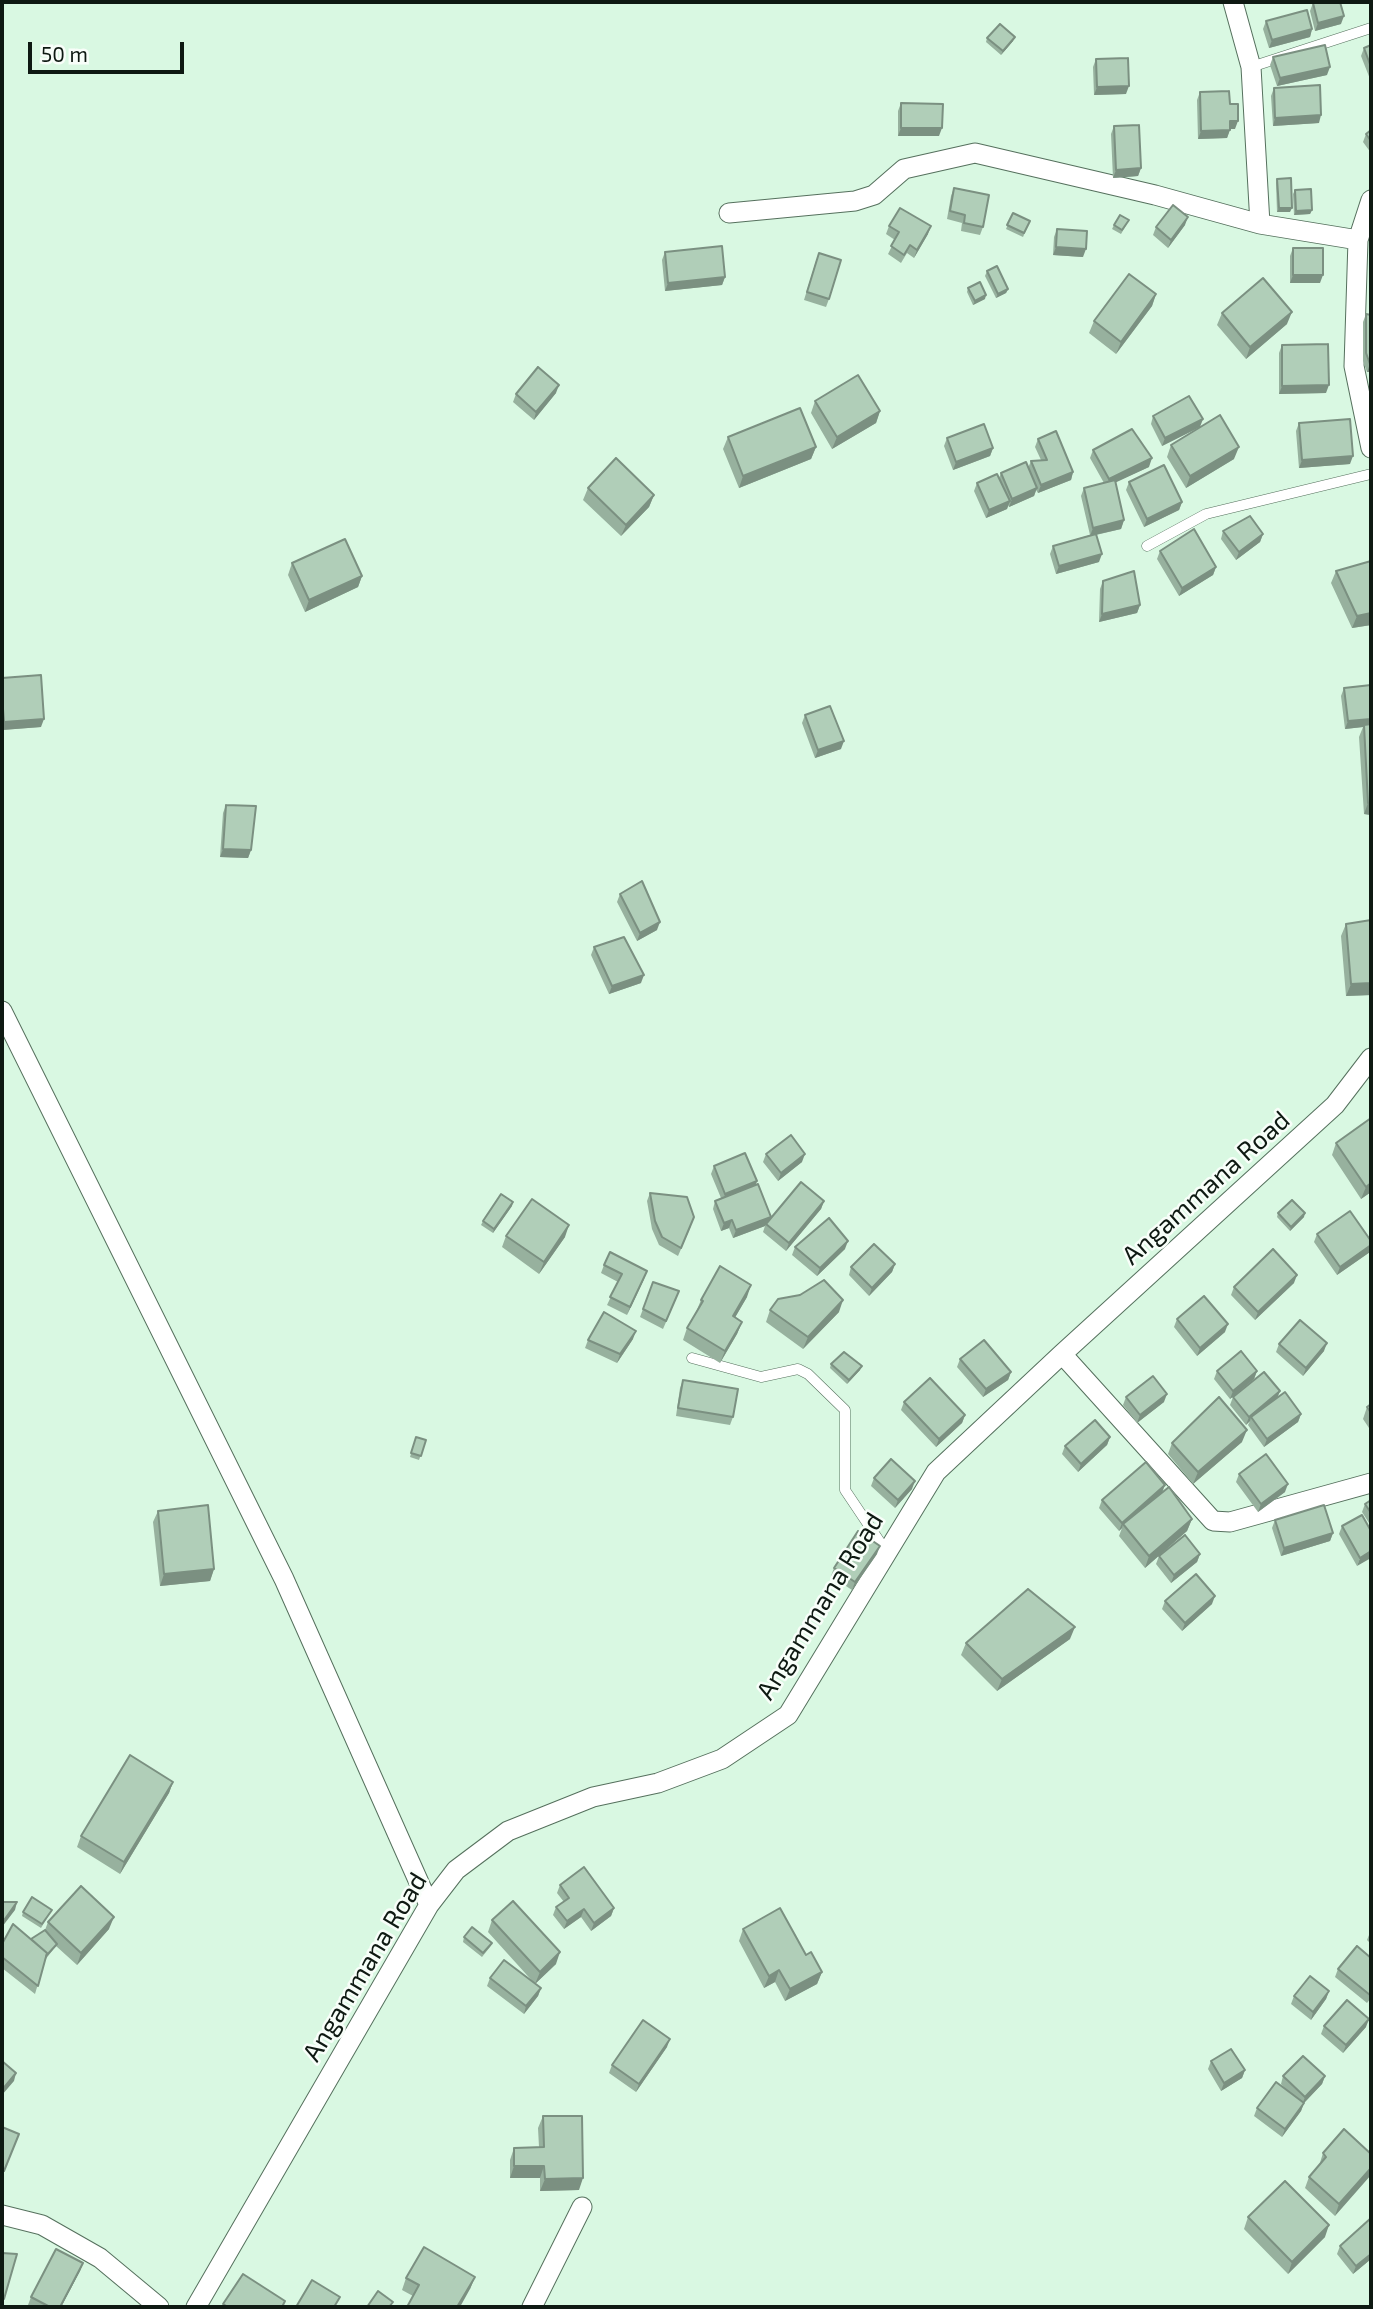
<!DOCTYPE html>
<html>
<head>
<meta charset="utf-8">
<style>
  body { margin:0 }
  #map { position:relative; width:1373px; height:2309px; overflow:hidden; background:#d9f8e2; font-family:"Exo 2",sans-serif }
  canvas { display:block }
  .frame { position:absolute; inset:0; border:4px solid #0e1912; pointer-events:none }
  .scale { position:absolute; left:28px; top:42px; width:156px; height:32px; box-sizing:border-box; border:4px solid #0e1912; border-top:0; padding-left:9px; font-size:21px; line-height:24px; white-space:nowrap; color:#0e1912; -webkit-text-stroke:5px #f8fef9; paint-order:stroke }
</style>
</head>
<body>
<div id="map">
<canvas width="1373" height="2309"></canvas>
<div class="frame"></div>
<div class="scale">50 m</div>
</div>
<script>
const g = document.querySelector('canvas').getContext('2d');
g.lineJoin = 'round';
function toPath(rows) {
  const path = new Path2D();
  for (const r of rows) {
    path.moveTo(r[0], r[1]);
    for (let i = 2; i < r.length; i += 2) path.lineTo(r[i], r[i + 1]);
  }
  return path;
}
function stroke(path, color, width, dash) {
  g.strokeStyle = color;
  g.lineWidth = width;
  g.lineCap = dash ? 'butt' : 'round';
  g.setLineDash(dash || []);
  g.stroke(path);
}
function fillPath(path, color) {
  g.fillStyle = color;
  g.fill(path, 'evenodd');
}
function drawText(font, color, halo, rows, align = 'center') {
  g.font = font + ' "Exo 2",sans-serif';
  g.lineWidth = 5;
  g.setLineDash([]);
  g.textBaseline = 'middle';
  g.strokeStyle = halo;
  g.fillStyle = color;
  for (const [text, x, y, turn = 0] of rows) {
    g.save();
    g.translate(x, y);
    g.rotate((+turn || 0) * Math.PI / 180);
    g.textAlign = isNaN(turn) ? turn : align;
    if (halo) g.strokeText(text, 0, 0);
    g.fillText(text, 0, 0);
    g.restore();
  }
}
const service = toPath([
  [1251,67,1371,28],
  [1147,546,1206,514,1371,474],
  [692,1358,761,1377,798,1369,808,1374,845,1410,845,1490,886,1551]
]);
const minor = toPath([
  [1233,2,1251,67,1260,224,1358,240],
  [1371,200,1358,240,1354,366,1371,448],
  [729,213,855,201,874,195,904,169,975,153,1155,195,1260,224],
  [2,1011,284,1579,429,1905],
  [1062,1354,1213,1521,1230,1522,1371,1483],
  [2,2215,42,2225,100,2258,159,2307],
  [196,2307,429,1905,456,1870,508,1831,593,1797,658,1783,722,1759,788,1715,936,1472,1062,1354,1335,1105,1371,1058],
  [532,2307,582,2207]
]);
stroke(service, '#55705d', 11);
stroke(minor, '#55705d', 21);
stroke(service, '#fff', 10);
stroke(minor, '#fff', 19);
fillPath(toPath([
  [1313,3,1341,24,1315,31,1310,11],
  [1266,21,1312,29,1310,37,1269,48,1263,29],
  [987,38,1013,41,1001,55,986,42],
  [1371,45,1371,78,1370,79,1361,56,1364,48],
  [1273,57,1327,75,1277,86,1270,65],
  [1096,59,1126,94,1094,95,1093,67],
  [1274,88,1319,123,1273,126,1271,96],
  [1200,92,1230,104,1235,129,1230,129,1227,138,1198,139,1197,100],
  [901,103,939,136,898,136,898,111],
  [1114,126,1141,168,1138,176,1113,178,1111,134],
  [1371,130,1371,153,1363,142,1366,134],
  [1277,179,1290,212,1277,212,1276,183],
  [954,188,983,227,980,235,961,231,962,223,947,219,951,196],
  [1295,190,1312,210,1310,214,1294,215,1293,194],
  [1013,213,1030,221,1023,237,1006,229],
  [1127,224,1121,234,1112,229,1114,225],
  [1185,225,1168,248,1153,235,1156,227],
  [889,226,928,234,914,258,907,253,901,263,888,254,895,240,886,234],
  [1057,229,1083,257,1053,255,1054,237],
  [1293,248,1320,283,1290,283,1290,256],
  [665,252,725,277,722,285,665,291,662,260],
  [816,261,829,299,826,307,804,300],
  [987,271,1008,289,1006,293,996,298,985,276],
  [968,288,985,299,973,305,967,292],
  [1156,294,1152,306,1116,354,1089,333,1094,321],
  [1222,313,1287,324,1246,359,1217,325],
  [1366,314,1371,315,1371,372,1367,372,1363,361,1363,322],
  [1282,345,1326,393,1279,394,1279,353],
  [556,393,534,420,513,402,516,394],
  [815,401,880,411,876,423,832,449,811,413],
  [1153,416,1200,427,1162,446,1151,424],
  [1299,423,1350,464,1299,468,1296,431],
  [728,437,816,447,811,459,739,488,723,449],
  [947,438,993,448,990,456,953,470,944,446],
  [1038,439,1073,472,1071,480,1038,493,1036,490,1034,496,1009,507,1008,505,1007,509,986,518,974,491,977,483,999,478,1001,473,1028,468,1031,461,1041,460,1035,447],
  [1171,445,1234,459,1186,488,1167,457],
  [1093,450,1149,467,1115,482,1124,520,1121,529,1096,535,1099,562,1056,574,1050,554,1053,546,1090,535,1081,496,1084,488,1104,483,1090,458],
  [1129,482,1182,502,1179,510,1144,527,1126,490],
  [588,488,654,495,649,507,621,536,583,500],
  [1223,531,1263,534,1260,542,1236,560,1221,539],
  [1160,551,1216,567,1213,575,1179,596,1157,559],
  [292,563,362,576,358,587,305,612,288,575],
  [1336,571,1371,625,1352,628,1331,583],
  [1103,581,1140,605,1137,613,1099,622,1100,589],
  [2,678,41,727,2,730],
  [1371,685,1371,815,1364,814,1359,737,1363,727,1345,729,1341,696,1344,688],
  [805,715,841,749,815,758,802,723],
  [226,805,251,850,248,858,220,857,223,813],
  [620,894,657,930,637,941,617,902],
  [1346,924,1371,995,1346,996,1341,936],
  [594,947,641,983,609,994,591,955],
  [1336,1143,1371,1192,1361,1199,1332,1155],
  [766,1154,802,1162,778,1181,763,1162],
  [714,1166,757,1181,755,1185,771,1217,824,1201,821,1209,786,1251,763,1232,765,1226,733,1238,729,1228,721,1231,713,1209,715,1201,721,1198,711,1174],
  [650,1193,691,1226,678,1256,659,1245,652,1229,647,1201],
  [512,1206,493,1233,481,1225,483,1221],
  [1278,1213,1304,1217,1290,1231,1277,1217],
  [1317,1234,1370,1252,1337,1275,1314,1242],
  [506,1236,565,1237,539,1274,502,1247],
  [795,1247,845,1249,817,1276,792,1255],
  [895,1264,892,1272,869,1296,849,1275,851,1267],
  [604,1265,644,1279,627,1315,607,1305,618,1282,601,1273],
  [653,1282,676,1299,663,1329,640,1317],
  [1294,1283,1255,1320,1231,1295,1234,1287],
  [747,1297,735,1317,742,1322,737,1334,720,1363,683,1340,687,1328,696,1312,701,1300],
  [770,1310,839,1312,803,1349,766,1322],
  [1177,1319,1225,1332,1197,1356,1174,1327],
  [633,1339,617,1363,585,1348,588,1340],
  [1279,1344,1324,1351,1303,1376,1276,1352],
  [960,1359,1011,1372,1008,1380,983,1397,957,1367],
  [831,1364,860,1370,847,1384,830,1368],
  [1217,1371,1257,1371,1254,1379,1230,1399,1214,1379],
  [683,1380,733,1417,730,1425,676,1416,680,1388],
  [1126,1397,1164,1402,1137,1423,1123,1405],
  [1233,1397,1277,1398,1301,1414,1298,1422,1264,1447,1248,1425,1250,1421,1246,1425,1230,1405],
  [904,1402,965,1415,962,1423,936,1447,901,1410],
  [1371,1404,1371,1431,1363,1419,1367,1407],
  [416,1437,426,1440,419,1460,410,1457],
  [1110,1437,1107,1445,1078,1472,1062,1454,1065,1446],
  [1242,1442,1193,1484,1168,1454,1172,1443],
  [1239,1474,1285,1492,1258,1512,1236,1482],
  [874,1478,912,1489,895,1508,871,1486],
  [1162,1493,1192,1519,1187,1531,1145,1568,1119,1536,1122,1528,1119,1531,1099,1508,1102,1500],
  [1371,1500,1371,1526,1362,1512,1365,1504],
  [158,1511,214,1569,210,1581,160,1586,153,1522],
  [1275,1520,1333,1533,1330,1541,1281,1556,1272,1528],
  [1342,1526,1371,1531,1357,1566,1339,1534],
  [877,1554,852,1590,831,1576,834,1568],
  [1200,1554,1197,1562,1171,1583,1156,1564,1159,1556],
  [1165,1601,1212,1604,1182,1631,1162,1609],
  [1070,1639,997,1691,961,1655,966,1643],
  [173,1782,169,1793,120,1874,77,1847,81,1836],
  [560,1885,614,1908,611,1916,591,1931,581,1917,564,1929,553,1915,556,1907,564,1902,557,1893],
  [52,1910,41,1928,22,1916,23,1912],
  [492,1920,556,1964,535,1984,488,1932],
  [48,1922,109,1929,77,1965,56,1946,45,1960,35,1994,2,1968,2,1944,31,1939,45,1930],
  [743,1929,806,1955,822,1972,817,1984,785,2001,775,1982,764,1988,739,1941],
  [1371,1930,1371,1944,1367,1940],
  [464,1937,492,1943,490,1947,482,1957,463,1942],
  [1357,1946,1371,1998,1367,2003,1335,1977,1338,1969],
  [490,1978,541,1988,538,1996,524,2014,487,1986],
  [1329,1991,1326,1999,1311,2020,1291,2004,1294,1996],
  [1324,2026,1366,2027,1343,2053,1321,2034],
  [667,2047,636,2092,609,2073,612,2065],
  [1211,2061,1245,2070,1242,2078,1221,2091,1208,2069],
  [1283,2076,1325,2076,1322,2084,1304,2103,1301,2111,1282,2137,1254,2116,1257,2108,1287,2091,1281,2084],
  [543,2116,579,2190,540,2191,540,2178,510,2178,510,2160,514,2148,539,2147,538,2128],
  [1323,2153,1371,2154,1335,2216,1305,2188,1309,2177,1319,2166],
  [1248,2217,1325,2237,1288,2274,1244,2229],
  [1340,2246,1371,2259,1353,2274,1337,2254],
  [83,2263,80,2271,61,2307,32,2307,28,2305,31,2297],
  [475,2277,470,2289,413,2296,402,2290,406,2278]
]), '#97b19e');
fillPath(toPath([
  [1344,16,1341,24,1315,31,1318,23],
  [1312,29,1310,37,1269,48,1272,40],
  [1015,37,1013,41,1001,55,1003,51],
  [1330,67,1327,75,1277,86,1280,78],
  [1129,86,1126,94,1094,95,1097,87],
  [1321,115,1319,123,1273,126,1275,118],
  [1230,121,1238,121,1235,129,1227,129],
  [901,128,942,128,939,136,898,136],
  [1230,130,1227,138,1198,139,1201,131],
  [1141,168,1138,176,1113,178,1116,170],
  [1279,208,1292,208,1290,212,1277,212],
  [1312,210,1310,214,1294,215,1296,211],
  [1188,217,1185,225,1168,248,1171,240],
  [931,226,928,234,914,258,917,250],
  [1056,247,1086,249,1083,257,1053,255],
  [1293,275,1323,275,1320,283,1290,283],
  [725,277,722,285,665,291,668,283],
  [1008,289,1006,293,996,298,998,294],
  [1156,294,1152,306,1116,354,1121,342],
  [986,295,985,299,973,305,975,301],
  [1292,312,1287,324,1246,359,1250,347],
  [1370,364,1371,364,1371,372,1367,372],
  [559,385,556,393,534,420,536,412],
  [1329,385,1326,393,1279,394,1282,386],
  [880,411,876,423,832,449,837,437],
  [1203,419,1200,427,1162,446,1165,438],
  [816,447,811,459,739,488,743,476],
  [1239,447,1234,459,1186,488,1190,476],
  [993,448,990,456,953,470,956,462],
  [1353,456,1350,464,1299,468,1302,460],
  [1152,458,1149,467,1106,487,1109,479],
  [1073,472,1071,480,1038,493,1041,485],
  [1037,488,1034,496,1009,507,1012,499],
  [654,495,649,507,621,536,626,525],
  [1010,501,1007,509,986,518,989,510],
  [1182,502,1179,510,1144,527,1147,519],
  [1124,520,1121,529,1090,536,1093,528],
  [1263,534,1260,542,1236,560,1239,552],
  [1102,554,1099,562,1056,574,1059,566],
  [1216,567,1213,575,1179,596,1182,588],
  [362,576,358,587,305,612,309,600],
  [1140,605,1137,613,1099,622,1102,614],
  [1371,613,1371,625,1352,628,1357,616],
  [44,719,41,727,2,730,4,722],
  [1371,719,1371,726,1364,725,1363,727,1345,729,1348,721],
  [844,741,841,749,815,758,818,750],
  [1368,803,1371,803,1371,815,1364,814],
  [223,849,251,850,248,858,220,857],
  [660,922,657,930,637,941,640,933],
  [644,975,641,983,609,994,612,986],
  [1371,983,1371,995,1346,996,1351,984],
  [805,1154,802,1162,778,1181,781,1173],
  [757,1181,754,1189,723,1202,725,1194],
  [1371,1183,1371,1192,1361,1199,1366,1187],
  [824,1201,821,1209,786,1251,789,1243],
  [513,1202,512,1206,493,1233,494,1229],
  [1305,1213,1304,1217,1290,1231,1291,1227],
  [771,1217,768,1225,766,1224,765,1226,733,1238,736,1230],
  [732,1220,729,1228,721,1231,724,1223],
  [569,1225,565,1237,539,1274,544,1262],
  [848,1241,845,1249,817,1276,820,1268],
  [1371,1245,1370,1252,1337,1275,1340,1267],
  [895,1264,892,1272,869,1296,872,1288],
  [647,1271,644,1279,627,1315,630,1307],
  [1297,1275,1294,1283,1255,1320,1258,1312],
  [751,1285,747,1297,729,1328,733,1316],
  [843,1300,839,1312,803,1349,808,1337],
  [742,1322,737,1334,720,1363,725,1351],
  [1228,1324,1225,1332,1197,1356,1200,1348],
  [636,1331,633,1339,617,1363,620,1354],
  [1327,1343,1324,1351,1303,1376,1306,1368],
  [862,1366,860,1370,847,1384,849,1380],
  [1257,1371,1254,1379,1230,1399,1233,1391],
  [1011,1372,1008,1380,983,1397,986,1389],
  [1280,1391,1277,1399,1251,1417,1250,1421,1246,1425,1249,1417],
  [1167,1394,1164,1402,1137,1423,1140,1415],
  [1301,1414,1298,1422,1264,1447,1267,1439],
  [965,1415,962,1423,936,1447,939,1439],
  [1247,1430,1242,1442,1193,1484,1198,1472],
  [1110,1437,1107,1445,1078,1472,1081,1464],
  [915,1481,912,1489,895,1508,898,1500],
  [1288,1484,1285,1492,1258,1512,1261,1504],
  [1165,1485,1162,1493,1123,1524,1122,1528,1119,1531,1122,1523],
  [1192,1519,1187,1531,1145,1568,1149,1556],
  [1333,1533,1330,1541,1281,1556,1284,1548],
  [880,1546,877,1554,852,1590,855,1582],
  [1371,1551,1371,1558,1357,1566,1360,1558],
  [1200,1554,1197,1562,1171,1583,1174,1575],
  [214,1569,210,1581,160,1586,164,1574],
  [1215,1596,1212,1604,1182,1631,1185,1623],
  [1075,1627,1070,1639,997,1691,1002,1679],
  [173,1782,169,1793,120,1874,124,1862],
  [17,1902,15,1910,2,1927,2,1923],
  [614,1908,611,1916,591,1931,594,1923],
  [584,1909,581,1917,564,1929,567,1921],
  [114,1917,109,1929,77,1965,81,1953],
  [560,1952,556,1964,535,1984,540,1972],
  [779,1970,775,1982,764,1988,769,1976],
  [822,1972,817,1984,785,2001,790,1989],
  [541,1988,538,1996,524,2014,526,2006],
  [1329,1991,1326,1999,1311,2020,1313,2012],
  [1369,2019,1366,2027,1343,2053,1346,2045],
  [670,2039,667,2047,636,2092,639,2084],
  [1245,2070,1242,2078,1221,2091,1224,2083],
  [16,2073,14,2081,2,2095,2,2090],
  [1325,2076,1322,2084,1304,2103,1301,2111,1282,2137,1285,2129,1302,2105,1305,2097],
  [514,2166,544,2166,540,2178,510,2178],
  [1371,2168,1371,2175,1335,2216,1339,2204],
  [583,2178,579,2190,540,2191,545,2179],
  [1329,2225,1325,2237,1288,2274,1292,2262],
  [1371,2254,1371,2259,1353,2274,1356,2266],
  [83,2263,80,2271,61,2307,60,2307],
  [475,2277,470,2289,460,2307,457,2307]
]), '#7b9081');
const building = toPath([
  [1319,2,1340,2,1344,16,1318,23,1313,3,1319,2],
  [1307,10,1312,29,1272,40,1266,21,1307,10],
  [1000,24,1015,37,1003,51,987,38,1000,24],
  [1325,45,1330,67,1280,78,1273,57,1325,45],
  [1371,45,1371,67,1364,48,1371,45],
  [1128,58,1129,86,1097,87,1096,59,1128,58],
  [1320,85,1321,115,1275,118,1274,88,1320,85],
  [1229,91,1230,104,1238,104,1238,121,1230,121,1230,130,1201,131,1200,92,1229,91],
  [901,103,943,104,942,128,901,128,901,103],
  [1139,125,1141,168,1116,170,1114,126,1139,125],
  [1371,130,1371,141,1366,134,1371,130],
  [1291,178,1292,208,1279,208,1277,179,1291,178],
  [954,188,989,195,983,227,964,223,965,215,950,211,954,188],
  [1311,189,1312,210,1296,211,1295,190,1311,189],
  [1173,205,1188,217,1171,240,1156,227,1173,205],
  [900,208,931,226,917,250,910,245,904,255,891,246,899,232,889,226,900,208],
  [1013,213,1030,221,1024,233,1007,225,1013,213],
  [1120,215,1129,220,1122,230,1114,225,1120,215],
  [1057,229,1087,231,1086,249,1056,247,1057,229],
  [722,246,725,277,668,283,665,252,722,246],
  [1293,248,1323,248,1323,275,1293,275,1293,248],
  [819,253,841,260,829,299,807,292,819,253],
  [997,266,1008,289,998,294,987,271,997,266],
  [1129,274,1156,294,1121,342,1094,321,1129,274],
  [1263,278,1292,312,1250,347,1222,313,1263,278],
  [980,282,986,295,975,301,968,288,980,282],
  [1366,314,1371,315,1371,364,1370,364,1366,353,1366,314],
  [1328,344,1329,385,1282,386,1282,345,1328,344],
  [538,367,559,385,536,412,516,394,538,367],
  [858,375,880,411,837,437,815,401,858,375],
  [1189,396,1203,419,1165,438,1153,416,1189,396],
  [800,408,816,447,743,476,728,437,800,408],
  [1220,415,1239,447,1190,476,1171,445,1220,415],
  [1350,419,1353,456,1302,460,1299,423,1350,419],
  [984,424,993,448,956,462,947,438,984,424],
  [1132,429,1152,458,1109,479,1093,450,1132,429],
  [1056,431,1073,472,1041,485,1031,461,1047,460,1038,439,1056,431],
  [616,458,654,495,626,525,588,488,616,458],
  [1026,462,1037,488,1012,499,1001,473,1026,462],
  [1164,465,1182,502,1147,519,1129,482,1164,465],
  [997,474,1010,501,989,510,977,483,997,474],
  [1115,480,1124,520,1093,528,1084,488,1115,480],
  [1250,516,1263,534,1239,552,1223,531,1250,516],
  [1194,529,1216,567,1182,588,1160,551,1194,529],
  [1096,534,1102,554,1059,566,1053,546,1096,534],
  [345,539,362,576,309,600,292,563,345,539],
  [1371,561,1371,613,1357,616,1336,571,1371,561],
  [1134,571,1140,605,1102,614,1103,581,1134,571],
  [41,675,44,719,4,722,2,696,2,678,41,675],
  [1371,685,1371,719,1348,721,1344,688,1371,685],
  [830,706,844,741,818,750,805,715,830,706],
  [1371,724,1371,803,1368,803,1364,725,1371,724],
  [226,805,256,806,251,850,223,849,226,805],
  [642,881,660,922,640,933,620,894,642,881],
  [1371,920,1371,983,1351,984,1346,924,1371,920],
  [624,937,644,975,612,986,594,947,624,937],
  [1371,1118,1371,1183,1366,1187,1336,1143,1371,1118],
  [791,1135,805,1154,781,1173,766,1154,791,1135],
  [745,1153,757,1181,725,1194,714,1166,745,1153],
  [801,1182,824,1201,789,1243,766,1224,801,1182],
  [758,1184,771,1217,736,1230,732,1220,724,1223,715,1201,758,1184],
  [650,1193,687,1197,694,1217,681,1248,662,1237,655,1221,650,1193],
  [501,1194,513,1202,494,1229,483,1221,501,1194],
  [532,1199,569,1225,544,1262,506,1236,532,1199],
  [1292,1200,1305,1213,1291,1227,1278,1213,1292,1200],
  [1350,1211,1371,1241,1371,1245,1340,1267,1317,1234,1350,1211],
  [829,1218,848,1241,820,1268,795,1247,829,1218],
  [874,1244,895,1264,872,1288,851,1267,874,1244],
  [1273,1249,1297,1275,1258,1312,1234,1287,1273,1249],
  [610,1252,647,1271,630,1307,610,1297,622,1274,604,1265,610,1252],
  [720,1266,751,1285,733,1316,742,1322,725,1351,687,1328,703,1301,701,1300,720,1266],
  [824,1280,843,1300,808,1337,770,1310,778,1299,800,1295,824,1280],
  [653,1282,679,1291,666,1321,643,1309,653,1282],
  [1204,1296,1228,1324,1200,1348,1177,1319,1204,1296],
  [604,1312,636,1331,620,1354,588,1340,604,1312],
  [1300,1320,1327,1343,1306,1368,1279,1344,1300,1320],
  [984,1340,1011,1372,986,1389,960,1359,984,1340],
  [1241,1351,1257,1371,1233,1391,1217,1371,1241,1351],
  [844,1352,862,1366,849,1380,831,1364,844,1352],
  [1264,1372,1280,1391,1249,1417,1233,1397,1264,1372],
  [1153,1376,1167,1394,1140,1415,1126,1397,1153,1376],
  [930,1378,965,1415,939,1439,904,1402,930,1378],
  [683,1380,738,1389,733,1417,678,1408,683,1380],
  [1285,1392,1301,1414,1267,1439,1251,1417,1285,1392],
  [1219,1397,1247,1430,1198,1472,1172,1443,1219,1397],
  [1371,1404,1371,1413,1367,1407,1371,1404],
  [1095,1420,1110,1437,1081,1464,1065,1446,1095,1420],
  [416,1437,426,1440,421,1456,411,1453,416,1437],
  [1266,1454,1288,1484,1261,1504,1239,1474,1266,1454],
  [891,1459,915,1481,898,1500,874,1478,891,1459],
  [1146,1462,1165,1485,1122,1523,1102,1500,1146,1462],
  [1169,1487,1192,1519,1149,1556,1123,1524,1169,1487],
  [1371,1500,1371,1513,1365,1504,1371,1500],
  [208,1505,214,1569,164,1574,158,1511,208,1505],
  [1324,1505,1333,1533,1284,1548,1275,1520,1324,1505],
  [1362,1515,1371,1531,1371,1551,1360,1558,1342,1526,1362,1515],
  [858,1531,880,1546,855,1582,834,1568,858,1531],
  [1185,1535,1200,1554,1174,1575,1159,1556,1185,1535],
  [1196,1574,1215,1596,1185,1623,1165,1601,1196,1574],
  [1028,1589,1075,1627,1002,1679,966,1643,1028,1589],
  [130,1755,173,1782,124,1862,81,1836,130,1755],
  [584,1867,614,1908,594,1923,584,1909,567,1921,556,1907,569,1898,560,1885,584,1867],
  [81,1886,114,1917,81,1953,48,1922,81,1886],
  [32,1897,52,1910,42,1924,23,1912,32,1897],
  [513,1901,560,1952,540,1972,492,1920,513,1901],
  [2,1902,17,1902,2,1923,2,1902],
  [780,1908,806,1955,811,1952,822,1972,790,1989,779,1970,769,1976,743,1929,780,1908],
  [13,1924,47,1953,38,1986,2,1957,2,1944,13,1924],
  [472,1927,492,1943,483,1953,464,1937,472,1927],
  [45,1930,57,1944,46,1956,47,1953,31,1939,45,1930],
  [1357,1946,1371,1958,1371,1993,1370,1995,1338,1969,1357,1946],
  [504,1960,541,1988,526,2006,490,1978,504,1960],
  [1310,1976,1329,1991,1313,2012,1294,1996,1310,1976],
  [1347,2000,1369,2019,1346,2045,1324,2026,1347,2000],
  [643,2020,670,2039,639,2084,612,2065,643,2020],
  [1231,2049,1245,2070,1224,2083,1211,2061,1231,2049],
  [1303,2056,1325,2076,1305,2097,1283,2076,1303,2056],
  [2,2061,16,2073,2,2090,2,2061],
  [1276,2082,1304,2103,1285,2129,1257,2108,1276,2082],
  [543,2116,582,2116,583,2178,545,2179,544,2166,514,2166,514,2148,544,2147,543,2116],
  [2,2127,19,2134,4,2171,2,2170,2,2127],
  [1344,2129,1371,2154,1371,2168,1339,2204,1309,2177,1326,2157,1323,2153,1344,2129],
  [1285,2181,1329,2225,1292,2262,1248,2217,1285,2181],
  [1371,2218,1371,2254,1356,2266,1340,2246,1371,2218],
  [424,2247,475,2277,457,2307,407,2307,419,2285,406,2278,424,2247],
  [56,2249,83,2263,60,2307,50,2307,31,2297,56,2249],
  [2,2253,17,2254,4,2299,2,2299,2,2253],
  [243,2274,285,2301,282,2307,228,2307,223,2304,243,2274],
  [312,2280,340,2297,334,2307,296,2307,312,2280],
  [378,2291,393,2302,389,2307,367,2307,378,2291]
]);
fillPath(building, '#b0ceb8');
stroke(building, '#7b9081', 2);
drawText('26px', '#0e1912', '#f8fef9', [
  ["Angammana Road",1206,1188,-42],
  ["Angammana Road",820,1606,-58],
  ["Angammana Road",365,1967,-59]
]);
</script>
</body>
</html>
